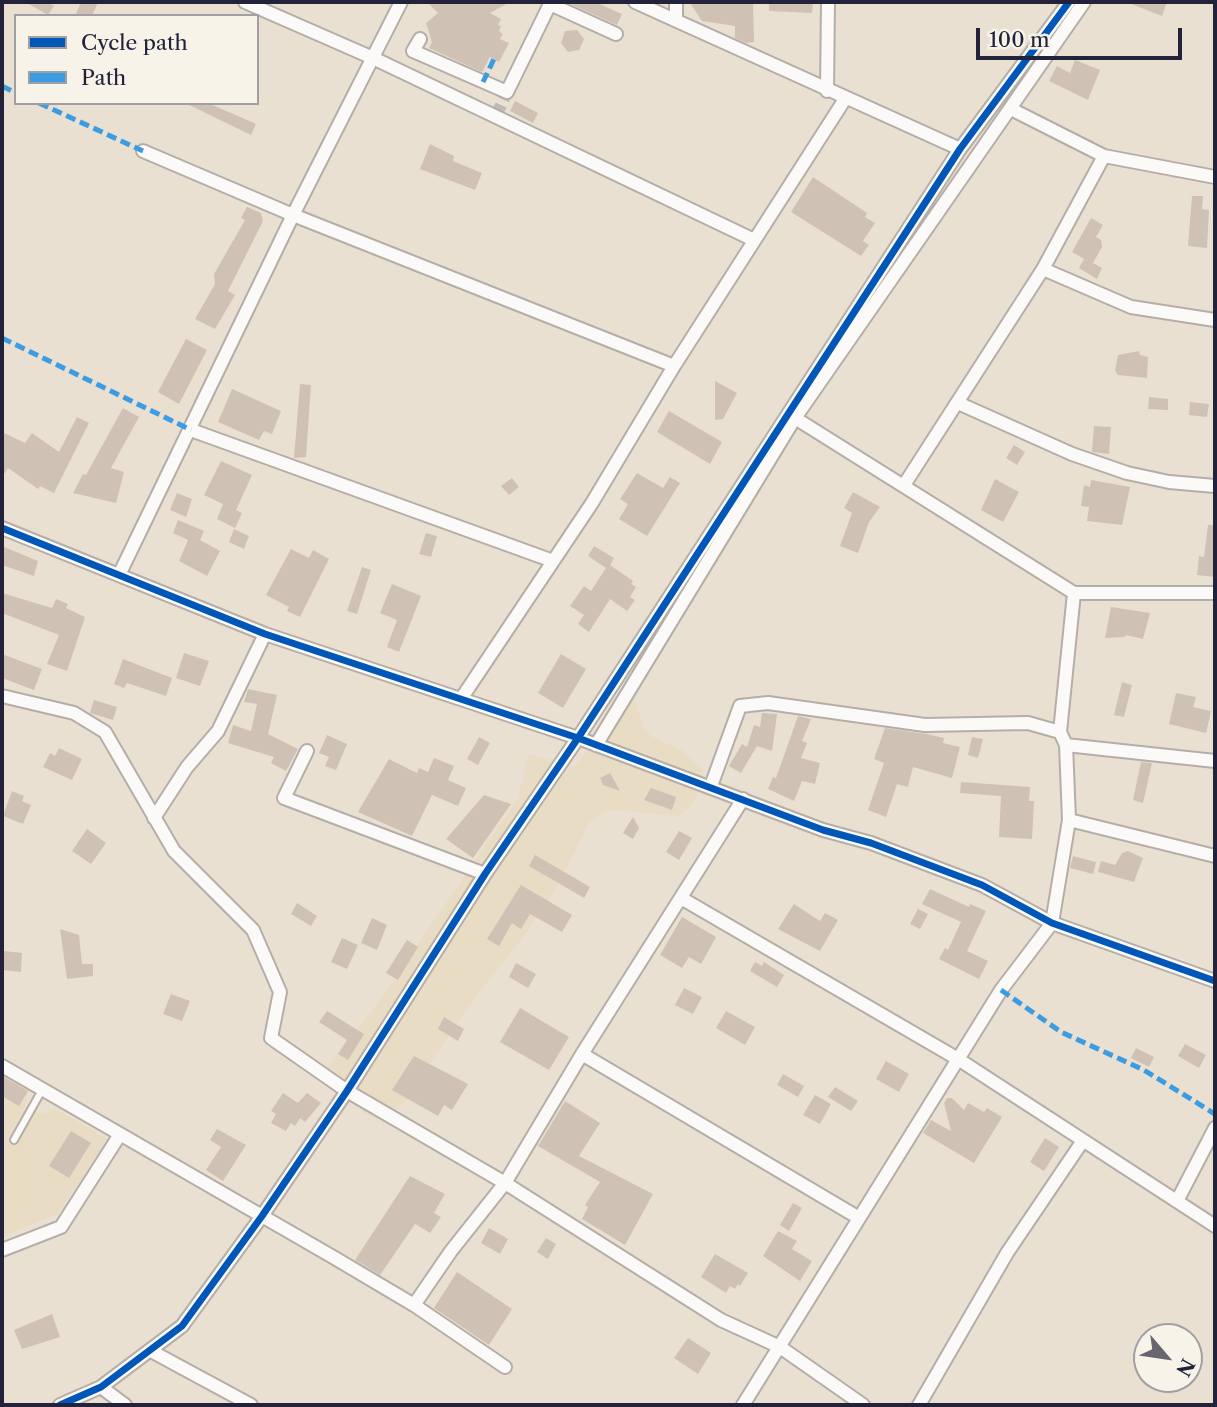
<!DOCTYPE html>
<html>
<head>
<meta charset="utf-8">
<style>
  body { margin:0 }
  #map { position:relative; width:1217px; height:1407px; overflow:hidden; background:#eae0d2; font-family:"Libre Caslon Text",serif }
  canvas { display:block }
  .frame { position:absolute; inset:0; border:4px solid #22223b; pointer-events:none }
  .legend { position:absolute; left:14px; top:14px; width:245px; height:91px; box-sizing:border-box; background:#f7f3e8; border:2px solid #a29fa3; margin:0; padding:9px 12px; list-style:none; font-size:21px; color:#22223b }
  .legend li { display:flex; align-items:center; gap:14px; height:35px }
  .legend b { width:35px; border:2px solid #a29fa3 }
  .north { position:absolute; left:1133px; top:1323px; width:70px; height:70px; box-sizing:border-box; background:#f7f3e8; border:2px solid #a29fa3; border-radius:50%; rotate:119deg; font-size:19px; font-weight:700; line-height:28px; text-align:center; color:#22223b }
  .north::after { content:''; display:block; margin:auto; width:24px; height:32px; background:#686470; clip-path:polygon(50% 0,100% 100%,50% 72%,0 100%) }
  .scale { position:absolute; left:976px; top:28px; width:206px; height:32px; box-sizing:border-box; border:4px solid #22223b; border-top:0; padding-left:9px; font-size:21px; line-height:24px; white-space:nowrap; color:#22223b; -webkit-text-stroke:5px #f7f3e8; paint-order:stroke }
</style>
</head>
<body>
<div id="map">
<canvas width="1217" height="1407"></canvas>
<div class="frame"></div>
<ul class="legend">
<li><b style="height:9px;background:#0057b8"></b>Cycle path</li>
<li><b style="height:9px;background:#3c9ce2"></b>Path</li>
</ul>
<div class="north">N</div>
<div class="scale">100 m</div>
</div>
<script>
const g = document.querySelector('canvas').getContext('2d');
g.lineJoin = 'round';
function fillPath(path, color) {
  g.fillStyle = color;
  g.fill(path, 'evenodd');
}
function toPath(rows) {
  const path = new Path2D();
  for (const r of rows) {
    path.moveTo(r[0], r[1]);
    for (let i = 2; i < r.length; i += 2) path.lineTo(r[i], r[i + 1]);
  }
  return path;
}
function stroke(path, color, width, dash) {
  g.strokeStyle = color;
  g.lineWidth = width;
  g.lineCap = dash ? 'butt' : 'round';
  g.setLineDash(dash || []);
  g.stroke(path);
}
fillPath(toPath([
  [634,695,644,728,651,736,682,750,703,770,694,802,679,816,609,810,589,823,555,890,524,936,468,1007,403,1104,380,1120,363,1112,318,1079,373,1009,518,798,528,754,575,766],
  [2,1073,29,1090,25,1106,42,1114,55,1108,108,1140,57,1214,2,1237]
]), '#e9dcc5');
fillPath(toPath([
  [25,2,48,2,54,6,48,15],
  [81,2,98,2,92,16,75,16],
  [427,2,510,2,490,13,501,19,498,25,501,26,499,31,503,34,500,39,509,43,499,62,490,57,482,72,429,48,432,42,426,23,438,13],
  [566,2,595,2,622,14,617,25],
  [753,2,754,42,746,43,735,38,735,26,702,21,690,3],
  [769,2,813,2,812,13,769,11],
  [1126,2,1167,2,1162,16],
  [577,30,584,39,579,50,568,52,561,43,565,31],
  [1075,60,1100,70,1088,100,1049,81,1057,66,1070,73],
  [515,101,538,113,533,123,510,111],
  [185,103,208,103,256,124,251,135],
  [430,144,454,156,453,161,482,173,475,190,420,169],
  [813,177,867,213,865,217,875,223,863,241,869,245,861,256,791,212],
  [1192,196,1203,196,1202,209,1209,210,1207,248,1188,246],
  [247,207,261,213,263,221,228,291,235,295,215,329,195,319,215,284,214,274,245,220,241,218],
  [1091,218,1103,225,1096,237,1101,240,1102,247,1093,263,1102,268,1097,279,1079,268,1084,259,1072,252],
  [186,339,207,350,179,404,158,392],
  [1139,351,1140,355,1148,357,1147,378,1118,375,1115,371,1118,355],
  [715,381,737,393,723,419,715,420],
  [300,384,311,385,306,457,294,458],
  [232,389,281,411,272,434,264,431,259,440,218,422],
  [1149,397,1168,399,1168,410,1148,409],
  [1190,402,1209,404,1207,417,1189,415],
  [123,408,139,417,111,468,124,472,116,503,73,493,83,474,86,475],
  [669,411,722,442,710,464,657,432],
  [77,417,89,423,54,493,40,486,38,489,8,468,2,478,2,432,25,443,32,433,59,452],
  [1094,426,1111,427,1109,454,1092,452],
  [1014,445,1025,452,1017,465,1006,458],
  [221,461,252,475,236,510,242,513,235,528,217,519,223,504,204,495],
  [637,473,663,488,670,477,680,483,647,536,619,519,628,504,620,499],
  [512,478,519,487,509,495,501,486],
  [995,479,1019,492,1003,522,981,510],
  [1091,480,1130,487,1122,525,1087,521,1089,507,1081,506,1084,485,1090,487],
  [853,492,880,507,869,522,858,553,840,546,852,513,844,508],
  [177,493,192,499,186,517,170,510],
  [178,520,204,531,200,540,220,551,207,576,179,561,188,540,173,533],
  [1208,525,1215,525,1215,577,1197,575,1199,556,1204,557],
  [234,529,249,536,244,549,229,542],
  [426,533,437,536,431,557,419,554],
  [2,546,38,561,34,576,2,565],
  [594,546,614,558,610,565,633,581,631,584,636,587,630,597,635,600,627,611,610,599,589,632,578,624,584,615,570,606,584,586,591,591,606,568,588,556],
  [291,549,309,558,313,550,329,559,300,617,287,611,289,607,266,595],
  [362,567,371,570,357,614,347,611],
  [392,584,421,596,399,652,387,647,397,620,380,613],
  [2,593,52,608,56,599,68,604,66,608,85,617,67,671,47,664,59,635,2,613],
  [1111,607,1150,613,1143,639,1126,635,1125,637,1105,638],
  [184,653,209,661,200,686,176,678],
  [2,654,42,669,34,690,2,678],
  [561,654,586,669,563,708,538,693],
  [123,659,172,678,166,696,127,683,124,688,114,684],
  [1122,682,1132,685,1124,717,1114,715],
  [248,689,277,695,268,734,298,749,286,771,271,763,274,757,228,743,233,725,251,731,257,704,244,702],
  [1176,693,1196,697,1193,707,1211,711,1206,733,1169,724],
  [94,700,117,707,113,720,90,713],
  [762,713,777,714,772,751,757,746,741,773,729,766,742,744,747,747,754,725,760,727],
  [798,716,811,719,802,741,807,743,801,758,820,763,815,784,802,781,794,801,768,789,773,777,776,778],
  [885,728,927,734,944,738,943,743,960,747,952,778,913,767,908,787,897,784,886,817,868,810,884,763,874,759],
  [327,735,347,744,336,770,325,766,329,757,319,753],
  [479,737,490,743,478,765,467,759],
  [972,737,983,739,978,758,968,755],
  [59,748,82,759,72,780,43,767,50,753,55,756],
  [434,758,454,766,448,780,466,788,458,806,432,795,412,836,358,812,389,759,417,773,419,768,428,772],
  [1141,762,1152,763,1143,803,1133,800],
  [610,773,620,791,603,785,600,778],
  [961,782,1030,787,1029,801,1034,801,1032,839,999,837,1001,796,960,793],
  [651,788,676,797,672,810,644,800],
  [12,791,24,796,22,801,31,805,23,824,3,816],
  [484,795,511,804,473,858,446,839],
  [633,817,639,828,633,839,623,833],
  [87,829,106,843,91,864,72,851],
  [679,831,692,838,679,860,666,852],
  [1128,851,1143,858,1134,882,1098,872,1101,861,1115,865,1122,853],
  [535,855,590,887,584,898,529,866],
  [1073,856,1096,862,1093,874,1070,868],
  [521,885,572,915,562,932,530,914,521,929,512,923,499,946,487,939],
  [930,889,969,907,970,904,986,911,967,951,988,961,979,979,939,959,945,948,948,950,961,922,922,904],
  [297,903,317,916,311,926,291,914],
  [794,904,820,921,825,913,838,920,820,951,778,929],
  [918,909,928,914,920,929,910,924],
  [682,917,716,937,701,964,689,957,682,968,660,955],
  [372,918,387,925,377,950,361,943],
  [60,929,79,935,82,964,93,964,93,976,67,979],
  [342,938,358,945,347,969,331,962],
  [407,940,418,947,398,980,386,973],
  [4,951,22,953,21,972,2,970],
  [755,962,762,966,764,962,784,975,777,987,750,971],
  [516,963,536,974,528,988,509,977],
  [684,988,702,997,693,1014,675,1005],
  [171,994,190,1001,182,1021,163,1014],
  [520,1008,569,1037,549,1070,500,1042],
  [327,1011,364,1034,348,1060,338,1054,347,1040,319,1022],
  [726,1011,755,1027,745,1045,716,1028],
  [444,1017,464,1029,458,1041,438,1029],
  [1185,1044,1206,1055,1199,1068,1178,1056],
  [1136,1048,1154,1057,1149,1067,1131,1058],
  [414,1056,468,1084,452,1110,444,1105,438,1116,392,1090],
  [886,1061,909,1074,899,1092,876,1079],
  [783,1074,804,1086,798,1097,777,1085],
  [2,1076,28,1091,19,1106,2,1096],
  [835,1087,858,1101,851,1111,828,1097],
  [283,1093,298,1103,307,1093,321,1103,305,1122,300,1118,295,1126,291,1123,286,1131,271,1123,276,1114,271,1111],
  [815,1095,831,1104,820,1124,803,1115],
  [947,1098,952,1098,964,1110,968,1103,984,1112,987,1108,1002,1117,974,1163,923,1133,931,1120,951,1131,944,1103],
  [565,1101,600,1123,579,1156,653,1194,625,1245,582,1219,588,1207,585,1205,600,1182,538,1146],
  [217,1129,246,1145,223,1181,206,1170,221,1147,210,1140],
  [71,1131,91,1143,69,1178,49,1166],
  [1045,1138,1059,1147,1044,1171,1030,1162],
  [410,1176,445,1194,434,1213,441,1217,430,1233,415,1224,380,1275,355,1260],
  [793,1203,802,1208,789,1231,780,1225],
  [489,1228,508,1239,500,1254,481,1243],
  [778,1231,797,1241,792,1249,812,1261,800,1281,763,1256],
  [546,1238,556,1244,548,1259,537,1252],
  [715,1254,748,1273,740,1286,738,1284,735,1289,730,1286,726,1293,701,1277],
  [457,1272,512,1309,489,1345,434,1308],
  [52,1314,60,1337,22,1349,14,1330],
  [688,1338,711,1353,698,1374,674,1358]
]), '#cfc2b4');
stroke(toPath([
  [496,116,507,92]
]), '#c2bab4', 12, [12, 6]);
const lane = toPath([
  [14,1140,42,1090]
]);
const street = toPath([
  [245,2,373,58,754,240],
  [635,2,960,149],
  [550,4,616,34],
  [676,20,676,2],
  [420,39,413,51,507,92,551,2],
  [827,91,828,2],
  [1011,109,1104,156,1215,177],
  [143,151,293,215,674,366],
  [1043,269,1131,307,1215,320],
  [958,403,1072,454,1127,473,1169,482,1215,486],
  [795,418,1074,593,1215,593],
  [191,430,553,561],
  [904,485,1043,269,1104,156],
  [2,528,265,634,578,738,823,830,871,843,982,885,1052,923,1215,981],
  [120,573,293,215,401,2],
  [2,696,74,713,105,732,174,851,253,930,280,992,271,1038,347,1091,505,1183,721,1320,780,1347,863,1405],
  [461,699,592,503,674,366,845,99],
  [596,745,795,418,1084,2],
  [1066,745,1215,761],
  [307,751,284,798,485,874],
  [711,786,740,706,768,703,925,725,1028,723,1060,732],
  [154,818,187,767,218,731,265,634],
  [1069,820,1215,856],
  [681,898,958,1059,1215,1226],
  [582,1054,859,1218],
  [2,1066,333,1257,414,1305,505,1367],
  [1177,1201,1215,1128],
  [2,1250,61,1227,119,1136],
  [414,1305,451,1251,505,1183,582,1054,743,799],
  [151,1351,251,1405],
  [101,1387,125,1405],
  [60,1405,101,1387,182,1326,262,1216,347,1091,485,874,578,738,960,149,1069,2],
  [743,1405,1001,990,1052,923,1069,820,1066,745,1060,732,1074,593],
  [919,1405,1007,1253,1082,1142]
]);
stroke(lane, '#b5aea8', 10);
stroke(street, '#b5aea8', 16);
stroke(lane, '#fcfaf8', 6);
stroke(street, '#fcfaf8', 12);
stroke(toPath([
  [483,82,494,59],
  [2,86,16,93],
  [39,103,143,151],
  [2,338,191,430],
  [1001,990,1061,1032,1144,1070,1215,1114]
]), '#3c9ce2', 5, [10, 5]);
stroke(toPath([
  [2,528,265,634,578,738,823,830,871,843,982,885,1052,923,1215,981],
  [60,1405,101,1387,182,1326,262,1216,347,1091,485,874,578,738,960,149,1069,2]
]), '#0057b8', 7);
</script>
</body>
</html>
